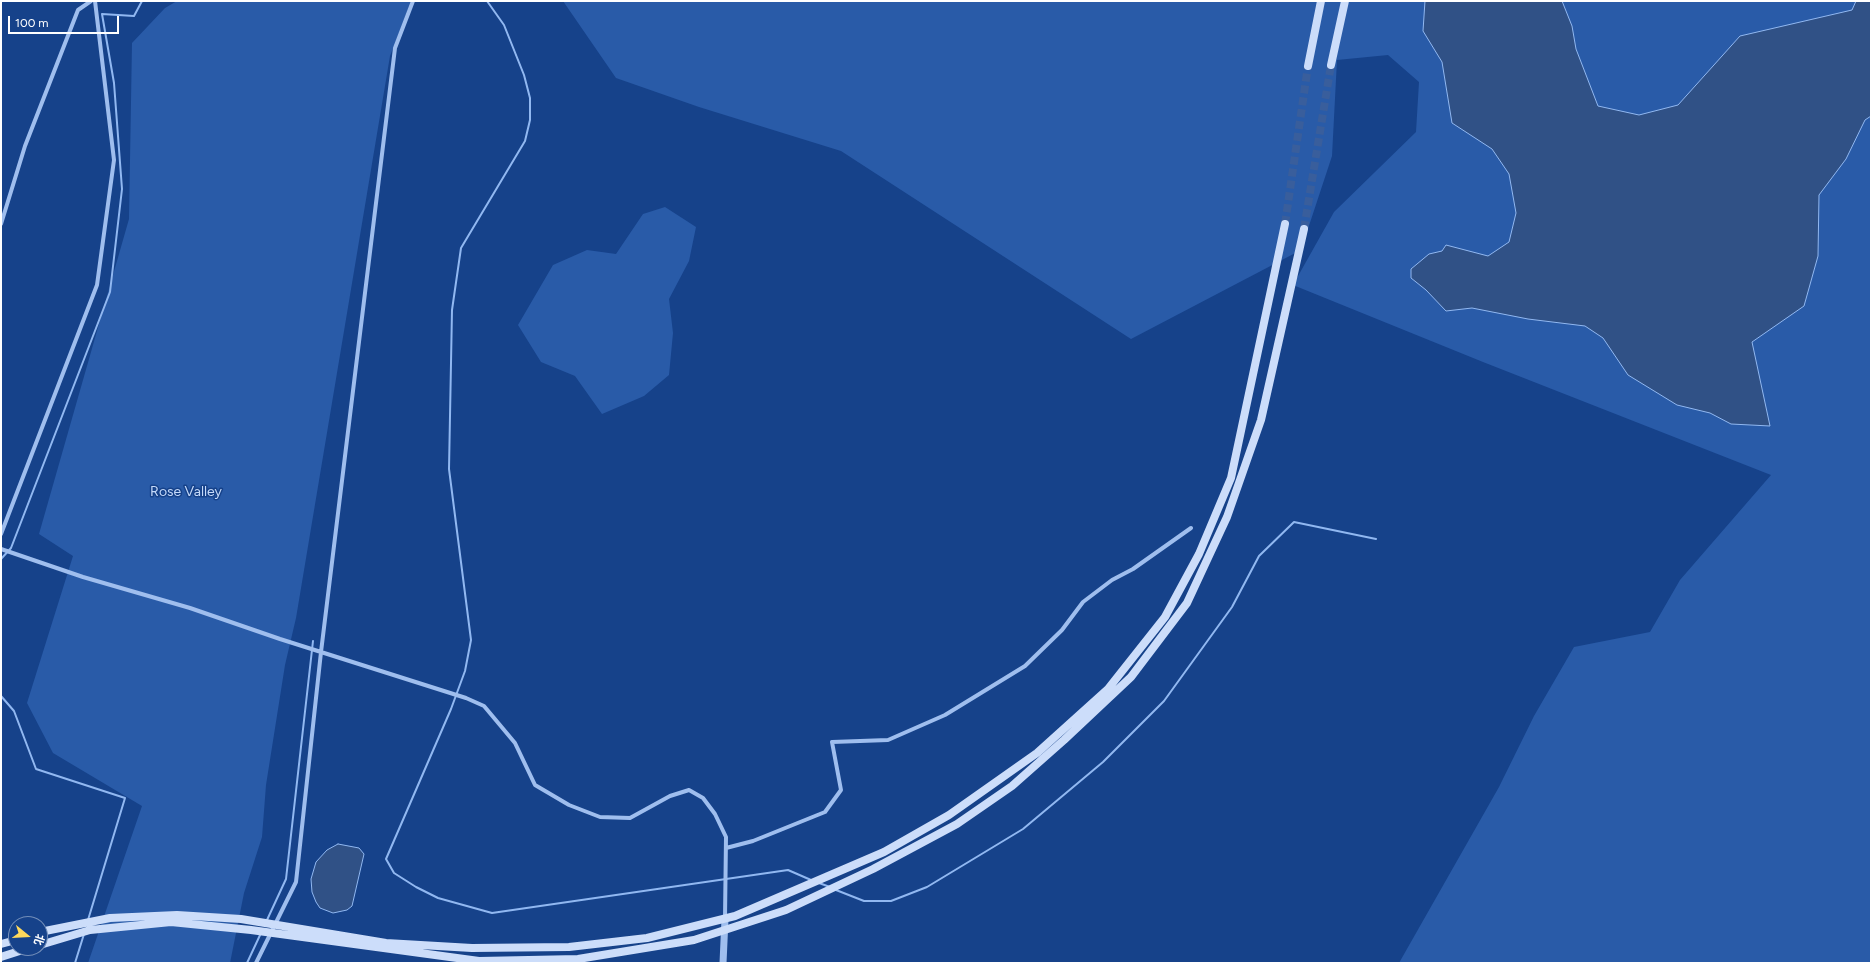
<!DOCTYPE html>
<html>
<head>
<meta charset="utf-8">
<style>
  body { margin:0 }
  #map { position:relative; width:1872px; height:964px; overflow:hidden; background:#16428a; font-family:Figtree,"Noto Sans SC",sans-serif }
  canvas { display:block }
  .frame { position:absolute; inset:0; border:2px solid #fff; pointer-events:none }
  .north { position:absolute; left:8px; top:916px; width:40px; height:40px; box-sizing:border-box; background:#16428a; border:1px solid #738eb9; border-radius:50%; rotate:108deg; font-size:11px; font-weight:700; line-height:16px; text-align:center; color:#fff }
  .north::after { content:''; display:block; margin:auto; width:14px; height:18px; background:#ffd95c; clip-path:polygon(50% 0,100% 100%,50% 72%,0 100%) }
  .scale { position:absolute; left:8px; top:16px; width:111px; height:18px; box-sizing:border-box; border:2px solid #fff; border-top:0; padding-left:5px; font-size:12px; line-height:14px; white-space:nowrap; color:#fff; -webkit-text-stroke:3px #16428a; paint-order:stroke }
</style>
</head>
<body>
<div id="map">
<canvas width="1872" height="964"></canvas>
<div class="frame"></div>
<div class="north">北</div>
<div class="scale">100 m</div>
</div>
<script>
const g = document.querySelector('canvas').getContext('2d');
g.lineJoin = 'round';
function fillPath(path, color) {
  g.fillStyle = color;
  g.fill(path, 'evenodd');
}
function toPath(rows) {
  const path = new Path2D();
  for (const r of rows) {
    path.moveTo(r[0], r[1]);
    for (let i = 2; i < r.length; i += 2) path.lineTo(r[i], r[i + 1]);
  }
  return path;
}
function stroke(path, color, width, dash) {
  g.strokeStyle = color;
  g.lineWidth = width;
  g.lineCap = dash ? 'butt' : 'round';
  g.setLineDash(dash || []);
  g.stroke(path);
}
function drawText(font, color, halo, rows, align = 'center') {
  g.font = font + ' Figtree,sans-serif';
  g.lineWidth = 3;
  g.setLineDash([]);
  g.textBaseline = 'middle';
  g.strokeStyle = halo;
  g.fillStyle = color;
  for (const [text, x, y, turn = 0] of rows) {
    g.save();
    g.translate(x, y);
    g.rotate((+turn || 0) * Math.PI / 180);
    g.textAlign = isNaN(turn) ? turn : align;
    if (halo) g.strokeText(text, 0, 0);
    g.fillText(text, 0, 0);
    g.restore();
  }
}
fillPath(toPath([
  [177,1,411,1,390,56,296,618,285,665,266,785,262,837,244,893,230,963,88,963,142,806,53,753,27,703,73,556,39,534,129,219,132,43,165,8],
  [563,1,1871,1,1871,963,1399,963,1499,787,1534,716,1574,647,1650,632,1680,580,1771,475,1483,362,1293,285,1334,212,1416,132,1419,82,1388,55,1337,60,1332,156,1301,250,1131,339,841,151,699,107,616,78],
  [665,207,696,227,689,261,669,299,673,333,669,375,644,396,602,414,575,376,541,362,518,325,553,265,587,250,616,254,643,214]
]), '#295ba8');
const water = toPath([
  [1425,1,1562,1,1572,26,1576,49,1598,106,1639,115,1678,105,1740,36,1852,10,1856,1,1871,1,1871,116,1865,120,1846,159,1819,195,1818,256,1804,306,1752,342,1770,426,1731,424,1710,413,1677,405,1628,375,1603,338,1585,326,1528,319,1472,308,1446,311,1426,290,1411,278,1411,269,1429,254,1442,251,1446,245,1488,256,1509,242,1516,213,1509,174,1492,149,1452,123,1442,62,1423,31,1425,1],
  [338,844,359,848,364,854,352,906,347,910,333,913,320,908,316,902,312,892,311,879,316,862,327,850,338,844]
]);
fillPath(water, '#305186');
stroke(water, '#91b8f1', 1);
stroke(toPath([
  [487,1,504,25,524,75,530,98,530,120,525,141,461,248,452,310,449,469,471,640,465,671,451,709,386,859,394,873,416,887,438,898,492,913,788,870,811,880],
  [1,559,11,548,110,292,122,189,114,83,102,14,134,16,142,1],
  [1,696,14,711,36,769,125,798,88,920],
  [819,883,830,887],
  [836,890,864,901,891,901,927,887,1023,829,1103,762,1164,701,1232,607,1259,556,1294,522,1376,539],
  [267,920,286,879,313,641],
  [75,963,84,934],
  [247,963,261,933]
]), '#91b8f1', 2);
stroke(toPath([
  [1285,224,1308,66],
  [1304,229,1331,65]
]), '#395e9c', 8, [8, 4]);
stroke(toPath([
  [1,224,25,146,78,10,91,1],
  [1,534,97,285,114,160,95,1],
  [1,549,83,577,190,608,280,639,466,698,484,706,515,743,535,785,569,805,600,817,630,818,670,796,689,790,703,798,715,814,726,837,725,918],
  [726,848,753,841,825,812,841,790,832,742,888,740,945,715,1025,666,1062,630,1083,602,1112,580,1133,569,1191,528],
  [256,963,296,882,321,652,395,48,413,1]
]), '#9fbeee', 4);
stroke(toPath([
  [723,963,725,919]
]), '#9fbeee', 7);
stroke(toPath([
  [1331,65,1345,1],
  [1308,66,1321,1],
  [40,932,110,918,177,915,241,919,386,943,472,948,569,947,647,938,735,916,884,852,949,815,1037,753,1108,689,1165,617,1199,554,1231,478,1285,224],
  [1,944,16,940],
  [40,945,90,930,171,922,251,930,479,961,578,959,694,940,786,910,873,869,957,824,1012,786,1064,740,1131,677,1187,603,1227,517,1261,420,1304,229],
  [1,957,29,948]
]), '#ccddfa', 8);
drawText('14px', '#c5dafa', '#16428a', [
  ["Rose Valley",186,492]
]);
</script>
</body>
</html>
